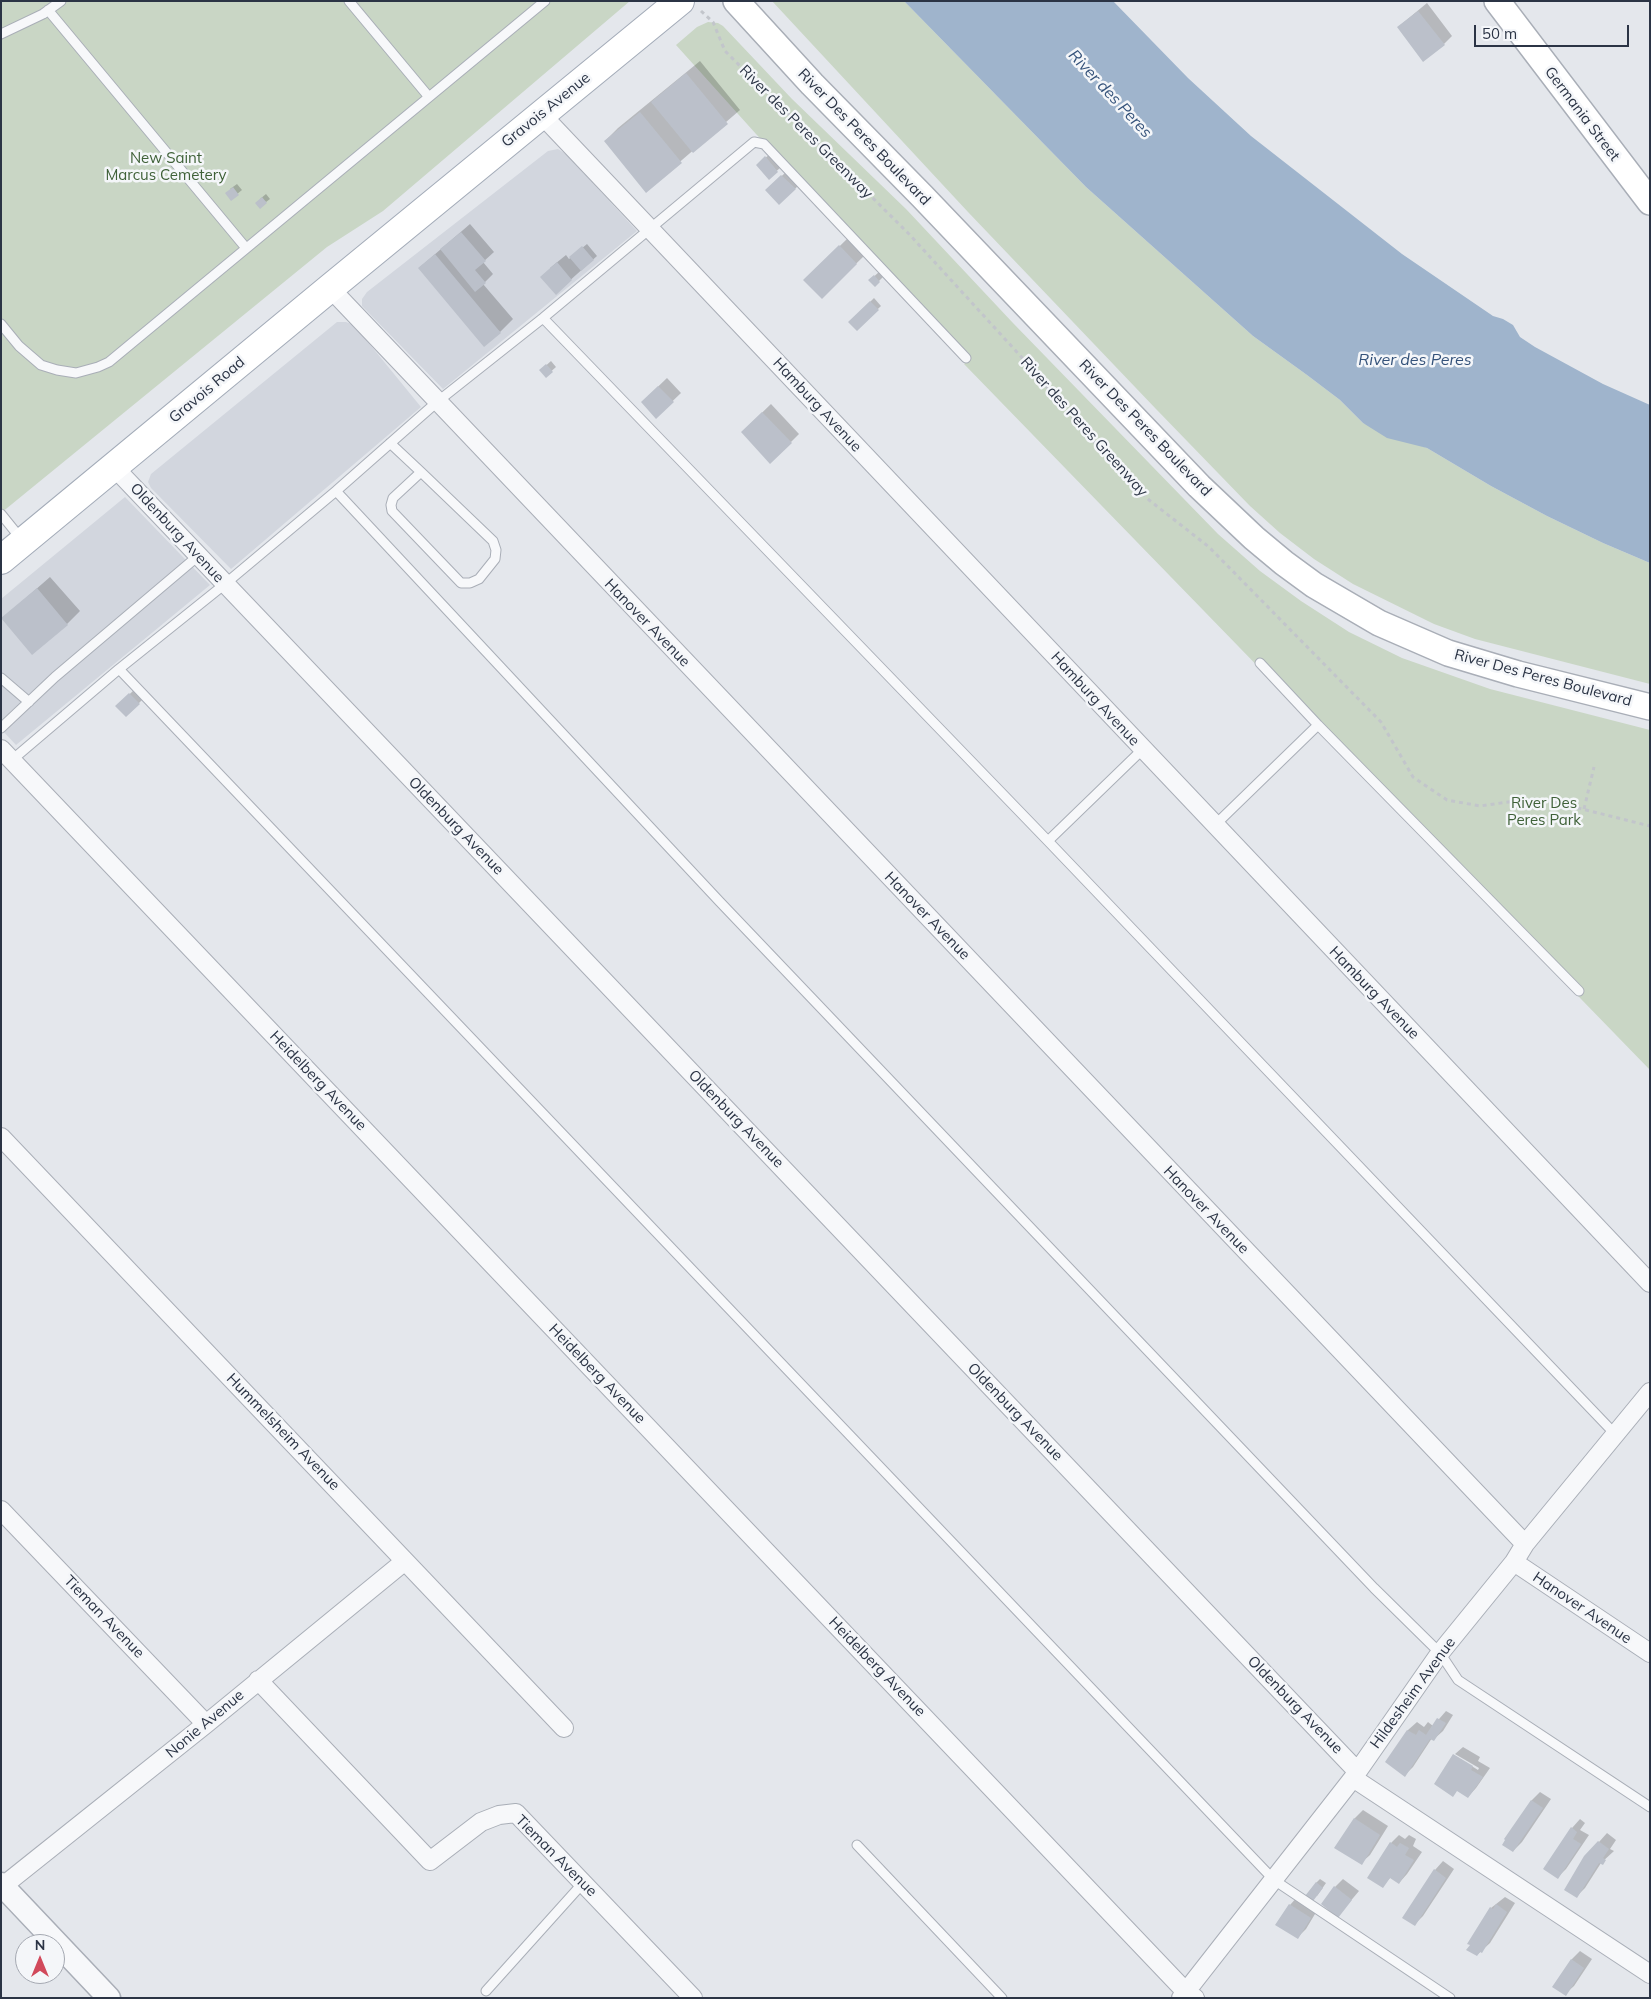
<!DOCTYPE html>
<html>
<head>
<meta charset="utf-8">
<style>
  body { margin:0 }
  #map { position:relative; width:1651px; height:1999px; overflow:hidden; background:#e4e7ec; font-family:Mulish,sans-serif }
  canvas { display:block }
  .frame { position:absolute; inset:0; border:2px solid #2b3445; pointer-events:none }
  .north { position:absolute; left:15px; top:1934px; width:50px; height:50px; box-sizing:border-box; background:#f4f6f9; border:1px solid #a4a8b1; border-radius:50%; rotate:0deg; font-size:14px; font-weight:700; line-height:20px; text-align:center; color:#2b3445 }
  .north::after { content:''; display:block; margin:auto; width:18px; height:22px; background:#d1495b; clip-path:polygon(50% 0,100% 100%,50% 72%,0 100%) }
  .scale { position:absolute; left:1474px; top:25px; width:155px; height:22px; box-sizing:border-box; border:2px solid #2b3445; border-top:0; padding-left:6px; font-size:15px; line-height:18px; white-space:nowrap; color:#2b3445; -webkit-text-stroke:4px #f4f6f9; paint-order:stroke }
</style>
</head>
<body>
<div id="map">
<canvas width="1651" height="1999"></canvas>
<div class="frame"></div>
<div class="north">N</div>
<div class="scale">50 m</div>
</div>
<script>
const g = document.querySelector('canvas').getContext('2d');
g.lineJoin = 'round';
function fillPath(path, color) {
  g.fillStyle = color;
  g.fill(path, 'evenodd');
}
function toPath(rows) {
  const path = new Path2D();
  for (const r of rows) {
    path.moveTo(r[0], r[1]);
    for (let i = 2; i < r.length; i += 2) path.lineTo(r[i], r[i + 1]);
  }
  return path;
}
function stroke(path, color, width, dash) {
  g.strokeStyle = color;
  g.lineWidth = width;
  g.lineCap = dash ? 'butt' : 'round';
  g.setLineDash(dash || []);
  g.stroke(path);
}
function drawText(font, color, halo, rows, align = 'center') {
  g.font = font + ' Mulish,sans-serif';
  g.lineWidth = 5;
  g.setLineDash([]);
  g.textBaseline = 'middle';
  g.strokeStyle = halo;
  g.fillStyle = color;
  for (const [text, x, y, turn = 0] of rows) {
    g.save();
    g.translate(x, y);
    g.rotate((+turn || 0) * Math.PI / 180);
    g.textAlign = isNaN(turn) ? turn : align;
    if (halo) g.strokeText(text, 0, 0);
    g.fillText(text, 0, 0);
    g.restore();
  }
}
fillPath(toPath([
  [558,149,566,154,637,231,443,389,362,306,362,299,367,292,548,151],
  [337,322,346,322,354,325,421,407,231,569,151,488,148,482,151,474],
  [125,497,210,585,16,745,1,729,1,599]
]), '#d2d6de');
fillPath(toPath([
  [1,1,630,1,383,211,327,247,1,513],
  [772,1,904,1,1086,187,1253,336,1307,375,1340,400,1363,423,1427,448,1491,486,1547,516,1603,543,1650,563,1650,684,1475,639,1434,624,1353,584,1314,559,1280,533,1250,506,1156,409,968,212],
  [708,22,718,23,723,26,792,99,906,209,1013,323,1218,534,1260,571,1301,601,1349,632,1402,658,1490,689,1650,730,1650,1070,964,364,971,357,756,134,676,45,697,27]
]), '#c9d6c5');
fillPath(toPath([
  [904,1,1113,1,1188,78,1251,136,1402,254,1493,316,1503,319,1513,325,1520,337,1535,347,1603,384,1650,405,1650,563,1603,543,1547,516,1491,486,1427,448,1387,438,1363,423,1340,400,1307,375,1253,336,1086,187]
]), '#9fb4cc');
fillPath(toPath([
  [1427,3,1452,36,1444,44,1398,27],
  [700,61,740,110,646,191,605,141,618,128],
  [770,154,781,167,769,178,757,165],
  [786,172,799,185,780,203,767,190],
  [237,184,242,190,231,199,230,189],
  [266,194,270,199,266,202,260,199],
  [470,224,494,252,483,262,493,274,483,284,513,319,500,332,419,268],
  [848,238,865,255,822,297,805,280],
  [587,244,597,256,556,293,550,268,566,255,569,259],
  [879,272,883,277,875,285,870,280],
  [874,298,881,306,857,329,850,322],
  [551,361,556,367,546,376,541,370],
  [667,378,681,393,656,417,642,402],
  [771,404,799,434,791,442,742,432],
  [50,577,80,611,67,624,3,618],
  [134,690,143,699,126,716,117,706],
  [1446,1711,1453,1715,1443,1731,1434,1739,1432,1738,1413,1767,1405,1775,1386,1762,1408,1730,1417,1722,1424,1727,1428,1722,1433,1726],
  [1463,1747,1480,1757,1478,1761,1490,1768,1476,1788,1468,1797,1458,1790,1436,1784,1454,1755,1478,1770,1479,1768,1455,1754],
  [1540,1792,1551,1799,1522,1842,1513,1851,1505,1839,1532,1800],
  [1363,1810,1388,1826,1370,1855,1361,1863,1336,1847,1355,1818],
  [1580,1819,1585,1823,1580,1830,1589,1835,1566,1869,1558,1877,1572,1828],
  [1607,1833,1616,1840,1610,1849,1614,1851,1601,1863,1585,1888,1577,1896,1599,1842],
  [1399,1835,1405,1839,1409,1835,1416,1839,1413,1846,1422,1852,1407,1874,1399,1883,1391,1877,1382,1886,1391,1843],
  [1443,1861,1454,1869,1423,1916,1415,1924,1404,1917,1435,1870],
  [1320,1879,1326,1883,1317,1896,1316,1883],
  [1343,1879,1359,1891,1338,1916,1335,1887],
  [1298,1896,1318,1909,1306,1929,1298,1937,1277,1924,1290,1905],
  [1505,1897,1515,1903,1490,1943,1477,1955,1491,1908],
  [1580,1951,1592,1959,1574,1986,1565,1994,1554,1987,1572,1959]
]), '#0003');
fillPath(toPath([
  [1418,11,1445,45,1423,62,1397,27],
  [686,73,728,124,693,153,651,102],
  [640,112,682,163,646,193,604,141],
  [765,156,778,172,769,180,756,165],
  [781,175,796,189,779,205,765,190],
  [233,187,239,195,231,201,225,193],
  [262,197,267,203,260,209,255,203],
  [461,232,486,261,475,270,486,283,475,292,440,249],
  [839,245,857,264,822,299,803,280],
  [582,246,594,260,581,271,569,257],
  [435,254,501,333,484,347,418,268],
  [557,262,572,280,556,295,540,277],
  [874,275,880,282,875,287,868,280],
  [870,301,879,310,857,331,848,322],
  [546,364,553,372,546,378,539,370],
  [658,386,674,402,656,419,641,402],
  [762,412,792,443,770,464,741,432],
  [37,588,68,625,32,655,1,618],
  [129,693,140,704,126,717,115,706],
  [1437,1718,1446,1723,1434,1741,1430,1739,1405,1777,1385,1762,1407,1730,1416,1735,1419,1730,1426,1735],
  [1453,1754,1473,1766,1471,1770,1483,1777,1468,1798,1457,1791,1453,1797,1434,1784],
  [1531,1800,1543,1808,1513,1852,1502,1845,1505,1840,1504,1839],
  [1354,1818,1380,1835,1362,1865,1334,1848],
  [1571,1827,1577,1832,1573,1839,1581,1844,1558,1879,1543,1869],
  [1598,1841,1609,1849,1603,1858,1606,1860,1603,1865,1599,1863,1577,1898,1564,1890,1584,1856],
  [1390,1842,1397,1847,1400,1843,1409,1848,1405,1855,1414,1860,1399,1884,1390,1878,1383,1888,1367,1878],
  [1434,1869,1446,1878,1415,1926,1402,1918],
  [1316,1882,1323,1888,1313,1901,1305,1896],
  [1334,1886,1352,1900,1338,1918,1321,1904],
  [1289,1904,1311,1918,1298,1939,1275,1925],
  [1496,1904,1507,1912,1482,1953,1480,1952,1477,1956,1466,1950,1470,1945,1467,1944,1490,1907,1493,1909],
  [1571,1959,1584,1968,1566,1996,1552,1987]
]), '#bbc0ca');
const service = toPath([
  [349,1,429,97],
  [48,10,246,248],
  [1,34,43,14,61,1],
  [543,318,1048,841,1615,1434],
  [1,324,19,346,41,365,57,370,76,373,98,367,109,362,545,1],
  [390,443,421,472,493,541,496,550,495,559,479,579,470,583,461,583,392,511,391,505,393,498,421,472],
  [336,491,720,902,1374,1588,1440,1653,1458,1680,1650,1807],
  [1,514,22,540],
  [1260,663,1318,725,1579,991],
  [119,669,1274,1880,1450,1998],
  [1,678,29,702],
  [1,728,55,677,198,556],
  [12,760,119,669,225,584,336,491,437,402,543,318,754,142,764,144,966,358],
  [1215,825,1318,725],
  [1048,841,1143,749],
  [857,1845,1002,1998],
  [486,1991,583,1883]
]);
const minor = toPath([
  [541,114,1650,1283],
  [330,288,1525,1544],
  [114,467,1357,1771],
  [1,749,1186,1992,1195,1998],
  [1,1137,564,1728],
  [1,1510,206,1724],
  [1514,1562,1650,1653],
  [258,1680,430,1861,481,1822,499,1815,516,1813,693,1998],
  [1353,1778,1650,1974],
  [3,1886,206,1724,405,1561],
  [1181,1998,1353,1778,1440,1653,1514,1562,1525,1544,1650,1392]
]);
const tertiary = toPath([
  [1,1884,109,1998]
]);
const secondary = toPath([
  [736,1,812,84,922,196,1199,486,1254,538,1284,563,1314,585,1379,623,1448,653,1518,674,1650,707],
  [1497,1,1650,202]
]);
const primary = toPath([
  [1,560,330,288,680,1]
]);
stroke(service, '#a9aeb7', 11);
stroke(minor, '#a9aeb7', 20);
stroke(tertiary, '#a9aeb7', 25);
stroke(secondary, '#a9aeb7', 28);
stroke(primary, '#a3abb8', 30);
stroke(toPath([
  [701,11,713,22,725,51,909,234,1026,362,1081,428,1149,500,1209,547,1381,722,1413,777,1447,800,1480,806,1522,800,1550,801,1650,826],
  [1584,809,1594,767]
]), '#c2c5cb', 3, [4, 4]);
stroke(service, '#f7f8fa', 9);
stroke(minor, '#f7f8fa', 18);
stroke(tertiary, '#f7f8fa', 22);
stroke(secondary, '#fff', 25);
stroke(primary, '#fff', 28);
drawText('15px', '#2b3445', '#f4f6f9', [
  ["Gravois Avenue",546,110,-39],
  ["Germania Street",1582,114,53],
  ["River des Peres Greenway",806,132,45],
  ["River Des Peres Boulevard",864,137,46],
  ["Gravois Road",207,390,-40],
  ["Hamburg Avenue",817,405,47],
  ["River des Peres Greenway",1084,427,48],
  ["River Des Peres Boulevard",1145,428,46],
  ["Oldenburg Avenue",177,533,47],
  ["Hanover Avenue",647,623,46],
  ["River Des Peres Boulevard",1543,678,15],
  ["Hamburg Avenue",1095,699,47],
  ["Oldenburg Avenue",456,826,46],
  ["Hanover Avenue",927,916,46],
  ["Hamburg Avenue",1374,993,46],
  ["Heidelberg Avenue",318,1081,46],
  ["Oldenburg Avenue",736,1119,46],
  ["Hanover Avenue",1206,1210,46],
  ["Heidelberg Avenue",597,1374,46],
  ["Oldenburg Avenue",1015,1412,46],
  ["Hummelsheim Avenue",283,1432,46],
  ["Hanover Avenue",1582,1608,34],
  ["Tieman Avenue",104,1617,46],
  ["Heidelberg Avenue",877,1667,46],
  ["Hildesheim Avenue",1413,1693,-54],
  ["Oldenburg Avenue",1295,1705,46],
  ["Nonie Avenue",205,1724,-40],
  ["Tieman Avenue",556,1856,45]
]);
drawText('15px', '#3f6138', '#f4f6f9', [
  ["New Saint",166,158],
  ["Marcus Cemetery",166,175],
  ["River Des",1544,803],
  ["Peres Park",1544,820]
]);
drawText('italic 16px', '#34527a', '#f4f6f9', [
  ["River des Peres",1110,94,47],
  ["River des Peres",1415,360]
]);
</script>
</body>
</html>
